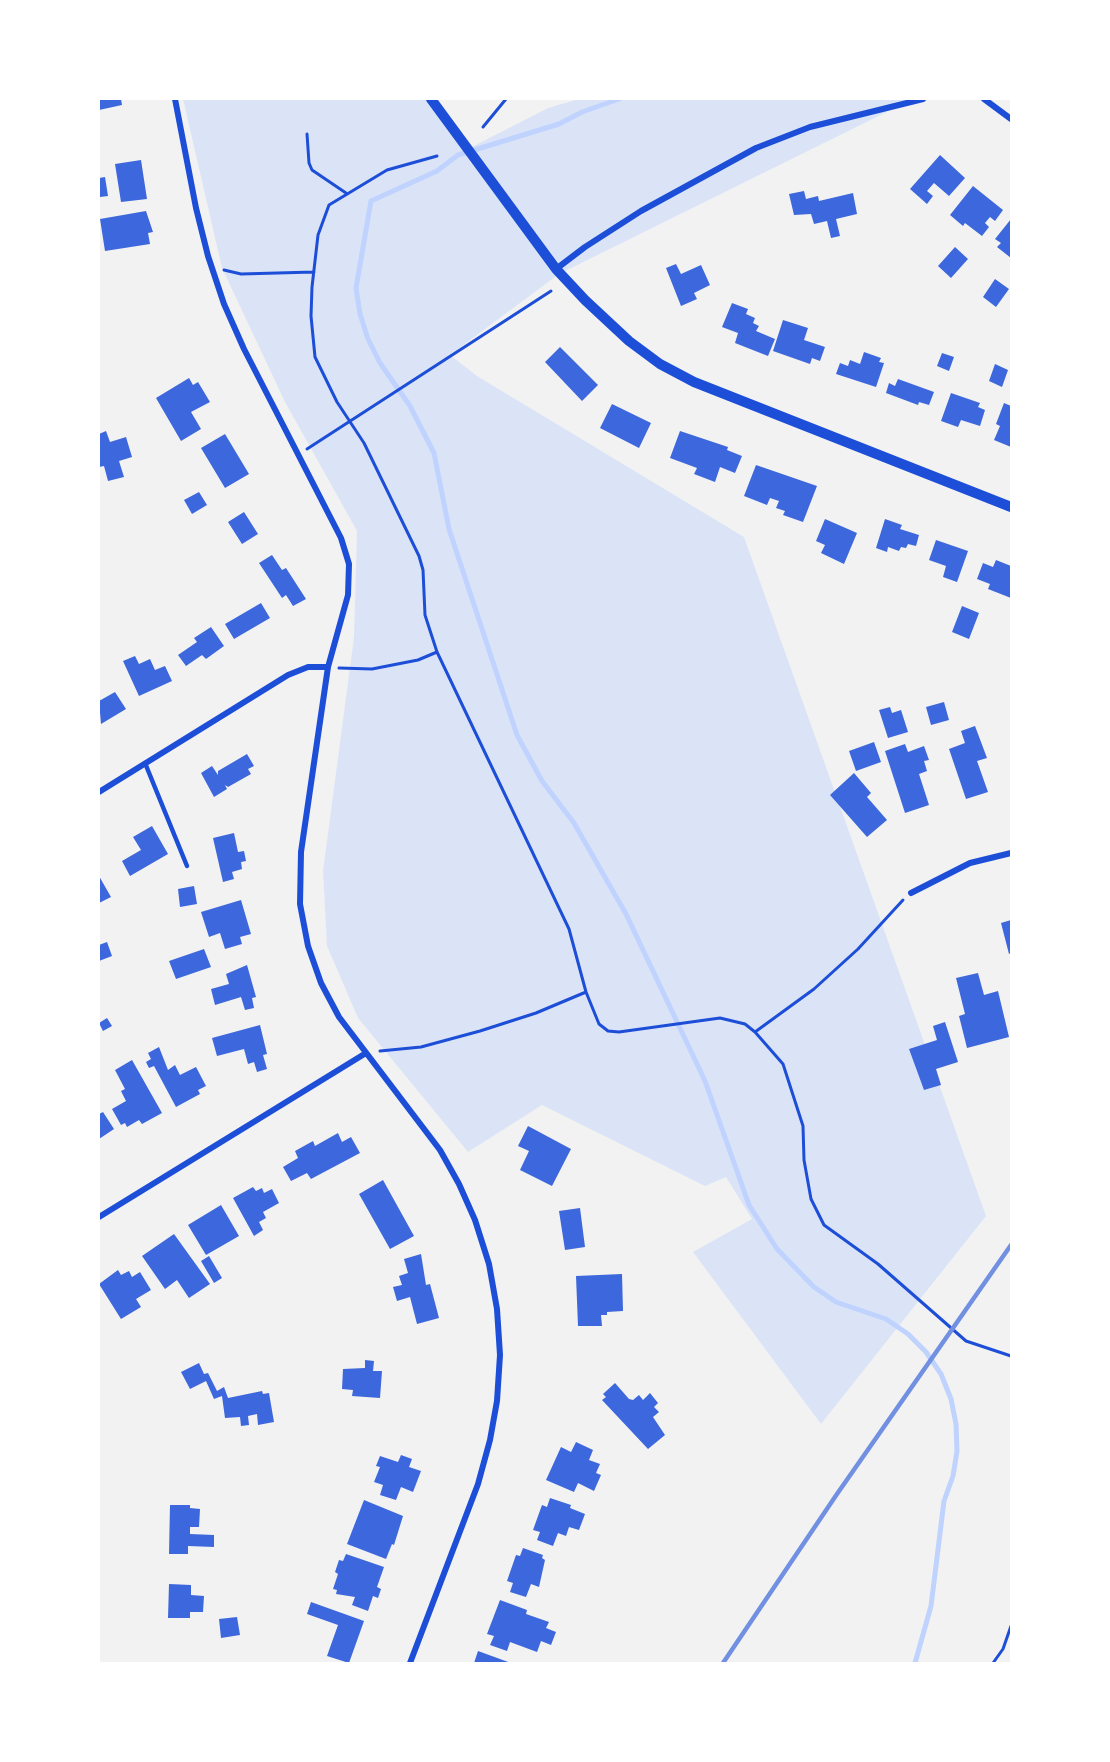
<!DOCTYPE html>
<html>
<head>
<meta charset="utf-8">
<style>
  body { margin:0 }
  #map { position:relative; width:1110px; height:1762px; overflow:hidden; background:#f2f2f2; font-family:Arial,sans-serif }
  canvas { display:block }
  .frame { position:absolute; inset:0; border:100px solid #fff; pointer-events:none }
</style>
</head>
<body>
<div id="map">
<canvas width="1110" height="1762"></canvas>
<div class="frame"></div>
</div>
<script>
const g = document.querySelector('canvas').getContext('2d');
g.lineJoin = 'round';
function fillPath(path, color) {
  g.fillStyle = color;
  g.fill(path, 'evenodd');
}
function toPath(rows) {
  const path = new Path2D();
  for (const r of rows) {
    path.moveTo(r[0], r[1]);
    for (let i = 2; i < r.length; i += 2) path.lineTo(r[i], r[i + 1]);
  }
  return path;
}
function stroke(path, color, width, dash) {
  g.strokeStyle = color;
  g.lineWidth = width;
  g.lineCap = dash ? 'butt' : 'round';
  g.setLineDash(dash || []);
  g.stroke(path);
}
fillPath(toPath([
  [183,99,427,99,466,150,548,108,579,99,913,99,559,274,450,355,477,376,744,537,986,1216,821,1424,693,1252,752,1219,726,1177,705,1186,542,1105,468,1152,358,1018,327,946,323,871,354,637,357,531,285,402,222,268]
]), '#dbe4f7');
stroke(toPath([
  [619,99,582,112,559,124,458,155,437,171,371,201,356,288,360,314,368,339,380,363,410,406,434,453,449,529,517,735,542,781,574,823,626,914,705,1081,749,1205,777,1249,814,1287,836,1302,886,1319,908,1334,926,1352,941,1374,951,1399,956,1424,957,1451,953,1476,944,1501,931,1606,915,1663]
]), '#bfd3fe', 5);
fillPath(toPath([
  [99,99,121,99,122,105,99,110],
  [940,155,965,178,949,196,934,183,927,191,933,196,927,204,910,189],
  [141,160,147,199,121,202,115,164],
  [105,177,108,196,100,197,99,178],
  [973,186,1003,210,995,221,990,217,985,223,989,227,982,236,965,223,963,226,950,215],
  [804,191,806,199,818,196,819,201,853,193,857,214,836,219,840,236,831,238,827,221,814,224,811,214,794,215,789,194],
  [146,211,153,232,148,233,150,244,105,251,100,219],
  [1011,219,1011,258,997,247,1001,243,995,239],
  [955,247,968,259,951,278,938,266],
  [676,264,681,274,701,265,710,285,694,293,697,299,681,306,666,268],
  [995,279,1009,289,996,307,983,297],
  [732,303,748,309,746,314,755,318,753,323,759,326,756,331,775,339,768,356,735,343,738,333,722,327],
  [783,320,808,328,804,340,825,347,820,361,812,358,810,364,773,351],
  [560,347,598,385,582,401,545,362],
  [864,352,881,358,879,362,884,363,876,387,836,374,840,363,848,366,850,360,860,364],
  [942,353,954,357,949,371,937,366],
  [995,364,1008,370,1002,387,989,381],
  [189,378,193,385,198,382,210,402,191,412,201,429,181,441,156,398],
  [898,379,934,392,929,405,919,402,918,405,886,393,889,383,895,386],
  [951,393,980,403,978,407,985,410,980,426,961,420,958,427,941,421],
  [1004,403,1011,406,1011,447,994,440,1000,426,996,424],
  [612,404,651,423,639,448,600,428],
  [106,431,110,442,126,437,132,457,119,461,124,477,108,481,104,466,99,467,99,434],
  [680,431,728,447,727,450,742,456,735,473,720,467,715,482,694,474,697,468,670,458],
  [225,434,249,474,225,488,201,448],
  [756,465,817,486,803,522,783,515,785,511,776,508,779,501,770,498,767,505,744,496],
  [199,492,207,505,192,514,184,500],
  [244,512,258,534,242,544,228,522],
  [825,519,857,533,844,564,821,553,825,545,816,541],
  [885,519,902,525,900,529,919,535,916,546,908,544,906,548,901,547,899,551,888,547,887,552,876,548],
  [936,540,968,551,957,582,943,577,946,566,929,560],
  [272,555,282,570,286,568,306,599,293,606,286,595,282,598,259,563],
  [996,560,1011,566,1011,598,988,589,990,584,977,579,983,563,993,567],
  [261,603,270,618,234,639,225,624],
  [962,606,979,613,969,639,952,632],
  [211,627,224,646,206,659,202,655,186,666,178,655,197,642,194,638],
  [135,656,139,664,150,659,155,670,165,666,172,681,139,696,123,661],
  [115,692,126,709,101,724,99,701],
  [944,702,949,720,931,725,926,707],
  [890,707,892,713,901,710,908,732,888,738,879,710],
  [975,726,987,758,977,761,988,792,966,799,949,749,965,743,961,731],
  [874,742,881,762,856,771,849,751],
  [905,744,908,752,924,746,929,760,924,761,927,771,919,774,929,805,905,813,885,751],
  [247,754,254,766,248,769,251,774,228,787,225,785,227,789,214,797,201,773,212,766,218,775,218,771],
  [854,773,871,793,867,797,887,820,867,837,830,795],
  [152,826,168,854,130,876,122,861,141,850,133,837],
  [234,833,238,852,244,851,246,861,241,862,242,869,232,872,234,879,223,882,213,838],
  [99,876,111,897,99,903],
  [194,886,197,904,180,907,178,889],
  [241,900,251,934,240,937,242,944,225,949,220,933,209,937,201,912],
  [1011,920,1011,953,1009,954,1001,923],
  [107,942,112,956,99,961,99,945],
  [204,949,211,967,176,979,169,961],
  [247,965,256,997,252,998,254,1008,245,1010,241,997,215,1005,211,989,229,984,226,974],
  [978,973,984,995,998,991,1009,1037,967,1048,959,1016,965,1014,956,978],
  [107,1018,112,1026,103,1031,99,1023],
  [945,1022,958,1062,936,1069,941,1085,924,1090,909,1049,937,1040,933,1026],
  [260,1025,267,1054,263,1055,267,1069,257,1072,254,1062,248,1064,244,1049,217,1056,212,1038],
  [159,1047,168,1070,175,1065,180,1075,196,1067,206,1086,198,1090,200,1094,176,1107,154,1066,149,1068,146,1062,151,1059,148,1053],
  [132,1060,162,1113,142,1124,139,1120,127,1127,125,1123,121,1125,112,1109,126,1101,121,1091,125,1089,115,1070],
  [103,1112,114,1129,99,1139,99,1114],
  [528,1126,571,1149,552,1186,520,1170,529,1151,518,1146],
  [338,1133,342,1142,351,1137,360,1153,311,1179,307,1173,291,1181,283,1167,298,1158,295,1151,313,1141,315,1146],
  [383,1180,414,1236,390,1249,359,1194],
  [253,1187,256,1191,262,1188,264,1193,272,1189,279,1203,263,1212,266,1218,259,1222,263,1230,254,1236,233,1198],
  [221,1205,239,1236,206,1255,188,1225],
  [580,1208,585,1247,565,1250,559,1211],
  [174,1234,210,1284,189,1298,177,1280,165,1289,142,1256],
  [421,1254,426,1285,430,1284,439,1318,417,1324,410,1297,397,1301,393,1287,402,1285,399,1276,408,1273,404,1259],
  [209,1256,222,1278,214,1283,201,1261],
  [118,1270,121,1275,129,1271,132,1277,140,1272,151,1290,136,1299,141,1307,121,1319,99,1284],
  [622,1274,623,1311,607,1312,607,1315,601,1315,602,1326,578,1326,576,1276],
  [365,1360,374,1361,373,1371,382,1371,380,1398,352,1396,353,1390,342,1389,343,1369,365,1368],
  [199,1363,204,1374,208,1373,217,1391,224,1387,228,1398,262,1391,263,1394,269,1393,274,1422,258,1425,257,1414,248,1416,249,1425,241,1426,240,1417,225,1418,222,1396,214,1399,206,1381,190,1389,181,1372],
  [615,1383,629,1399,633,1400,639,1395,643,1400,650,1393,658,1403,654,1407,659,1412,653,1417,665,1435,648,1449,602,1400,606,1397,603,1394],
  [576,1442,593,1450,589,1460,600,1464,596,1473,601,1475,594,1491,578,1483,574,1492,546,1480,561,1447,571,1452],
  [401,1455,412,1459,409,1467,421,1471,413,1492,401,1487,396,1500,380,1495,383,1485,374,1482,380,1467,376,1466,380,1456,398,1462],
  [550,1498,571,1505,570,1508,585,1514,579,1530,569,1527,566,1536,558,1533,553,1546,537,1540,540,1532,533,1530,542,1505,547,1507],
  [364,1500,403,1516,394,1545,392,1544,386,1559,347,1544],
  [170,1505,190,1505,190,1508,200,1509,199,1527,190,1527,190,1534,214,1535,214,1547,188,1546,188,1554,169,1554],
  [523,1548,543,1555,542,1558,545,1560,539,1587,531,1584,526,1597,510,1592,513,1583,507,1581,516,1555,520,1556],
  [346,1554,384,1567,377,1587,381,1589,378,1598,373,1596,368,1611,352,1605,355,1597,336,1594,337,1590,333,1589,338,1574,335,1572,339,1560,343,1561],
  [169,1584,191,1585,191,1595,204,1596,203,1612,190,1612,190,1618,168,1618],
  [500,1600,527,1610,526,1614,549,1622,546,1628,556,1632,551,1645,541,1641,537,1652,510,1642,507,1651,490,1645,494,1636,487,1634],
  [311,1602,364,1621,349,1663,327,1656,338,1625,307,1614],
  [237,1617,240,1635,221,1638,219,1619],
  [478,1651,511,1663,474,1663]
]), '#3d67dc');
stroke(toPath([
  [483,127,506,99],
  [307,134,309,163,312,170,346,193],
  [437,156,387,170,329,205,318,235,312,287,311,316,315,357,337,402,364,443,419,556,423,570,425,615,437,652,569,929,586,992,599,1024,608,1031,619,1032,720,1018,745,1024,755,1032,783,1064,803,1126,804,1160,811,1199,824,1225,878,1264,966,1341,1011,1356],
  [224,270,241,274,314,272],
  [307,449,551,291],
  [339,668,372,669,418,660,437,652],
  [755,1032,814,989,858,949,903,900],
  [380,1051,421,1047,480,1031,536,1013,586,992],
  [993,1663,1003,1649,1011,1626]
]), '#1d4ed8', 3);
stroke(toPath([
  [145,763,187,866]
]), '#1d4ed8', 4.5);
stroke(toPath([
  [175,99,196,208,208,256,224,304,244,349,341,538,349,564,348,595,328,667,301,852,300,904,308,946,321,983,339,1017,440,1150,459,1184,475,1220,489,1264,497,1309,500,1355,497,1401,490,1440,478,1484,410,1663],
  [984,99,1011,119],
  [556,269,585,247,641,211,756,148,810,127,923,99],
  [99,792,288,675,308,667,328,667],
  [911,893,970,863,1011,853],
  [99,1217,366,1053]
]), '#1d4ed8', 6);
stroke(toPath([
  [431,99,556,269,585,300,629,341,660,364,694,382,1011,507]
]), '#1d4ed8', 10);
stroke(toPath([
  [723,1663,837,1494,1011,1245]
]), '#7290e2', 4.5);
</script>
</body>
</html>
